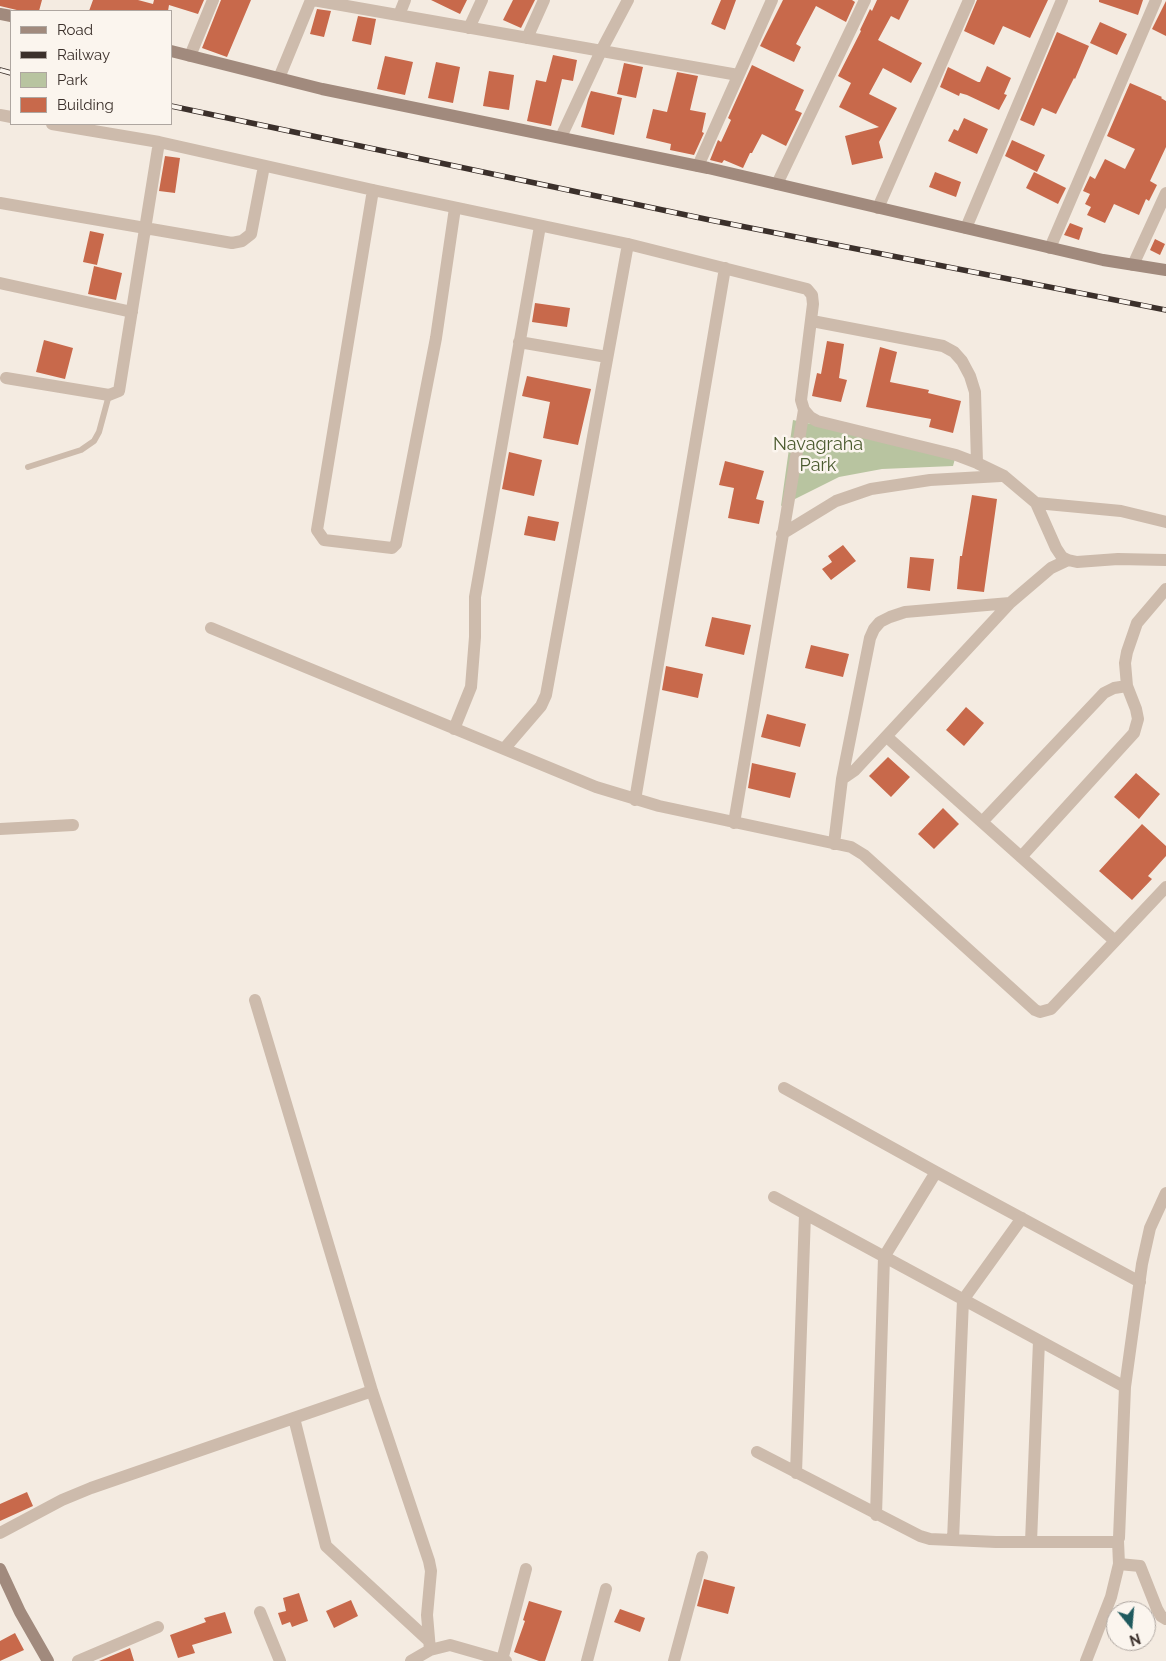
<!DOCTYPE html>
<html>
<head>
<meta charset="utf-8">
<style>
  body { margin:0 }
  #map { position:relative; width:1166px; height:1661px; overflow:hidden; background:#f4ebe1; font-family:Raleway,sans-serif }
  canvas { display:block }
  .legend { position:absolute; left:10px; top:10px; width:162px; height:115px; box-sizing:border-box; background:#fbf5ee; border:1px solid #aea6a0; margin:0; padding:6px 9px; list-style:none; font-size:15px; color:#3b302b }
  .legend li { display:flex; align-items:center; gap:10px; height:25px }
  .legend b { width:25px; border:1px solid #aea6a0 }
  .north { position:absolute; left:1106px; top:1601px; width:50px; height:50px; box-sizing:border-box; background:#fbf5ee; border:1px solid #aea6a0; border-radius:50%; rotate:163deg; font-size:14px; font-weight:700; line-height:20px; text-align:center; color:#3b302b }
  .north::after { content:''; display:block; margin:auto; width:18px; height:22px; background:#1f5a5e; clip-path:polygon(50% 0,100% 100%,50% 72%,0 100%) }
</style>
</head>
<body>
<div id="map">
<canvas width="1166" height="1661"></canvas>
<ul class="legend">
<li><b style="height:6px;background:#a18a7d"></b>Road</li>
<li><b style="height:6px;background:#3b302b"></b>Railway</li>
<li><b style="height:14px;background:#b8c4a0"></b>Park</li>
<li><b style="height:14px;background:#c8694b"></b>Building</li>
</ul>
<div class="north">N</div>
</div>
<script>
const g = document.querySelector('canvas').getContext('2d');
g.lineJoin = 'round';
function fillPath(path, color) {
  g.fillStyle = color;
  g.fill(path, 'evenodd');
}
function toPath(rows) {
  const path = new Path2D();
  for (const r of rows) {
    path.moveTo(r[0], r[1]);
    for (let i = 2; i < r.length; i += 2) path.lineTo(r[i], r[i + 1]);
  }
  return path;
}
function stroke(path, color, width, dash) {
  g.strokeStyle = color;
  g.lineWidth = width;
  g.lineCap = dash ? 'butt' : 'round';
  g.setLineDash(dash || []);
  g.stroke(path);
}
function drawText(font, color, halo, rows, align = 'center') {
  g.font = font + ' Raleway,sans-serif';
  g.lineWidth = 5;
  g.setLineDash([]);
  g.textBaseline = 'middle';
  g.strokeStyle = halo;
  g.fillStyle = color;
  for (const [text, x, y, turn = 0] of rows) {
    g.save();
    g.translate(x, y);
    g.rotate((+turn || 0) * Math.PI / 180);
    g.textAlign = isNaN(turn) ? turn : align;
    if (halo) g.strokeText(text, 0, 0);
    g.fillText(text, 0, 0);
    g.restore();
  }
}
fillPath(toPath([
  [793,420,956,455,953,466,882,469,839,477,781,506]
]), '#b8c4a0');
fillPath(toPath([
  [0,0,42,0,39,11,21,11,0,6],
  [93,0,138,0,153,4,154,0,204,0,198,14,169,5,168,11,89,11],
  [221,0,251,0,227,57,202,48],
  [431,0,467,0,460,14],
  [513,0,535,0,521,28,503,20],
  [721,0,736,0,725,30,711,24],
  [783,0,852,0,855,2,846,22,816,6,796,44,801,47,794,62,760,46],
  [877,0,909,0,899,20,891,16,878,40,922,63,911,83,883,68,869,94,897,108,879,142,883,158,852,165,845,136,879,127,839,107,851,83,838,76,861,31,860,30,870,9,872,11],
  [977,0,1048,0,1030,38,1003,26,994,45,964,31],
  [1099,0,1143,0,1138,15,1099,2],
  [1166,1,1166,36,1152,29],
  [317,9,331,11,324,37,310,34],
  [358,16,376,19,371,45,352,41],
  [1100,22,1127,34,1117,55,1090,43],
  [1057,32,1089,46,1075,79,1074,78,1056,114,1042,108,1034,126,1020,120],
  [553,55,577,60,573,81,562,79,551,126,527,121,536,80,546,82],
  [385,56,413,62,405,95,377,89],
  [436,62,460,67,453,103,428,98],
  [624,63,643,67,636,98,617,94],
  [752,65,804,90,795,110,802,113,786,146,762,134,752,153,750,153,743,168,724,160,722,163,710,160,718,140,721,142,731,120,728,118],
  [987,66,1011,78,1004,94,1007,95,999,110,967,95,960,93,959,96,940,87,948,67,978,82,980,82],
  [489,71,514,75,509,110,483,106],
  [677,72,698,76,690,110,706,113,702,132,704,133,694,155,670,150,671,144,646,138,653,109,667,112],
  [1130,83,1162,97,1161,98,1166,101,1166,147,1150,181,1157,185,1149,201,1146,199,1139,215,1114,204,1105,223,1087,215,1091,207,1085,204,1090,194,1083,191,1090,176,1095,179,1105,159,1125,169,1135,149,1107,136],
  [591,91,622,98,614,135,581,127,588,99],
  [964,118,988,129,977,154,948,141,954,129,958,131],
  [1012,140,1045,155,1037,172,1005,156],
  [165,156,180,158,175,193,159,191],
  [935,172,961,182,956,197,929,187],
  [1034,172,1066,188,1058,204,1026,188],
  [1070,223,1083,228,1079,240,1064,235],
  [90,231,104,234,97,265,83,262],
  [1155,239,1165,244,1160,255,1150,250],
  [94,266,122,273,116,300,88,294],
  [535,303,570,308,567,327,532,322],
  [44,340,73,348,65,379,36,372],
  [827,341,844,344,839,378,847,380,841,402,812,396,817,373,821,374],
  [880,347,897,352,890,382,929,390,928,393,961,401,953,433,929,427,931,419,866,407],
  [527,376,591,389,578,445,543,438,550,402,522,396],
  [509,452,542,460,534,496,502,489],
  [725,461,764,471,756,499,764,501,759,524,728,518,734,488,719,485],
  [972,495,997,499,984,592,957,589,960,556,962,556],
  [528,516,559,522,555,541,524,535],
  [843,545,856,561,831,580,822,569,832,562,828,556],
  [910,557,934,559,930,591,907,588],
  [712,617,751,625,744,655,705,646],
  [811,645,849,654,843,677,805,668],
  [666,666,703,674,698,698,662,690],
  [966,707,984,723,964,746,946,730],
  [767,714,806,724,800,747,761,737],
  [888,757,910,777,891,797,869,776],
  [752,763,796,773,790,798,748,788],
  [1136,773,1160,794,1139,819,1114,797],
  [943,808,959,824,934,849,918,834],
  [1142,824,1166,846,1166,856,1148,876,1152,879,1132,900,1099,871],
  [27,1492,33,1506,0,1521,0,1504],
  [704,1579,735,1587,728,1614,697,1606],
  [299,1593,308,1621,292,1627,290,1622,282,1625,278,1613,286,1611,283,1598],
  [351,1600,358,1616,334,1628,326,1611],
  [529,1601,562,1611,545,1661,539,1661,514,1652,525,1621,523,1620],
  [620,1609,645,1618,640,1632,614,1622],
  [225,1612,232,1633,192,1645,195,1653,178,1658,170,1635,206,1622,204,1618],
  [15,1633,24,1650,0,1661,0,1641],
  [130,1648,134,1661,99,1661]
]), '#c8694b');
stroke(toPath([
  [28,467,81,450,94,441,99,432,109,395]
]), '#cdbbac', 6);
stroke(toPath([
  [313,0,738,75],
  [399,15,405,0],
  [469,28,482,0],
  [527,38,544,0],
  [190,56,213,0],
  [279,78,311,0],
  [0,115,11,117],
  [52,124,159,142,373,190,628,244,807,289,812,295,813,304,801,400,804,410,810,417,817,421,956,455,977,463,1004,476,1036,503,1056,548,1062,557,1068,560,1077,562,1118,559,1166,560],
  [561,137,601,51,628,0],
  [698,166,772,0],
  [777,184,865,0],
  [373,190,317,530,324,540,392,548,396,544,436,338,455,208],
  [0,203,232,243,242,241,251,234,264,166],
  [878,208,969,0],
  [966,228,1062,0],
  [1050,248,1156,0],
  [1133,265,1166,193],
  [0,283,132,312],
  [812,321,943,346,954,352,962,361,970,376,975,392,977,463],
  [519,342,607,357],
  [6,378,109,395,119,391,159,142],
  [1036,503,1121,511,1166,522],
  [782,534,836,501,871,489,930,480,1001,476],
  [211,628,596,787,659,806,851,847,864,855,1035,1010,1040,1012,1051,1009,1166,887],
  [454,729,471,687,475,637,475,597,540,226],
  [887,737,1115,941],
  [504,749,541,706,546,695,628,244],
  [842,779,855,770,1010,603,1051,568,1068,560],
  [635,800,725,268],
  [982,822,1104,693,1114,688,1127,686],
  [734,823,804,410],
  [0,829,73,825],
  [834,844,842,779,870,638,874,629,880,622,890,617,905,612,1010,603],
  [1021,857,1134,733,1138,719,1136,709,1127,686,1125,663,1127,652,1137,623,1166,589],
  [255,1000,372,1391,429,1561,431,1571,427,1615,430,1650],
  [784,1088,936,1172,1140,1282],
  [774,1197,1125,1387],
  [294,1418,326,1546,428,1640],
  [757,1452,920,1536,930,1539,996,1542,1116,1542,1119,1538,1125,1387,1142,1264,1150,1228,1166,1193],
  [796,1473,805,1214],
  [876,1515,884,1257,936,1172],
  [0,1533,62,1500,91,1488,372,1391],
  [953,1540,963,1300,1022,1218],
  [1031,1542,1039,1341],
  [1119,1564,1140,1566,1157,1609,1161,1616,1166,1619],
  [260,1612,280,1661],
  [502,1660,526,1569],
  [78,1661,158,1627],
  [411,1661,430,1650,450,1645,506,1661],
  [587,1661,606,1589],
  [674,1661,702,1557],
  [1086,1661,1111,1597,1119,1564,1118,1541]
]), '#cdbbac', 12);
stroke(toPath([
  [0,14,11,16],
  [171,51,322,89,708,168,1103,260,1166,270],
  [0,1569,20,1612,48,1661]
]), '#a18a7d', 12);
const rail = toPath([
  [0,70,11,73],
  [171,106,710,220,1166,310]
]);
stroke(rail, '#3b302b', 5.5);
stroke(rail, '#fbf5ee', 4, [11]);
drawText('18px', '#4a5a2e', '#fbf5ee', [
  ["Navagraha",818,445],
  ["Park",818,466]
]);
</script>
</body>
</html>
